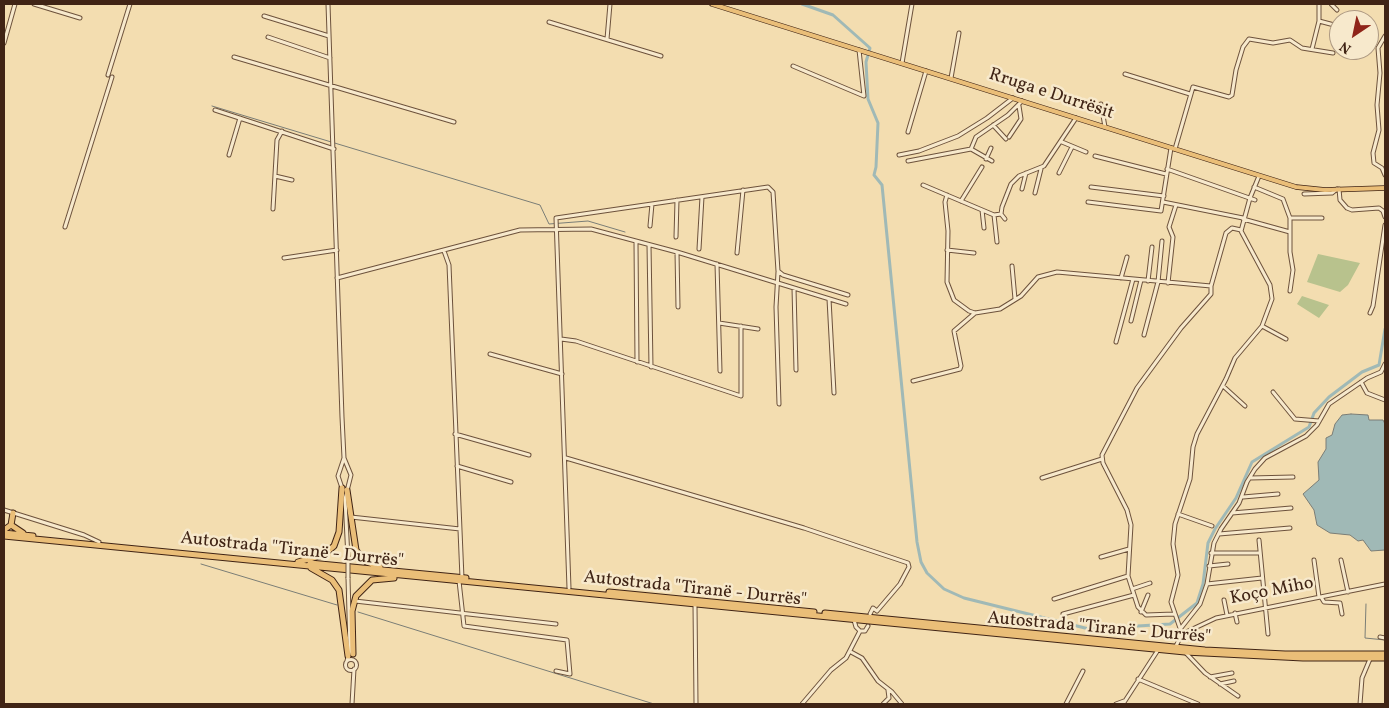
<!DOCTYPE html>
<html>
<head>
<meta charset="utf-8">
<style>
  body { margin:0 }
  #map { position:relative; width:1389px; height:708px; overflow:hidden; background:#f3ddb0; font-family:Vollkorn,serif }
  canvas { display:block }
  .frame { position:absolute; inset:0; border:5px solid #402415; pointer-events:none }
  .north { position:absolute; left:1329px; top:10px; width:50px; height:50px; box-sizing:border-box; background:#f7e9cc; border:1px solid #ae9a83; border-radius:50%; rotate:214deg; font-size:14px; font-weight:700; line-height:20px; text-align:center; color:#402415 }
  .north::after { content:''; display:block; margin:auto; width:18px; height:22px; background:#8f2418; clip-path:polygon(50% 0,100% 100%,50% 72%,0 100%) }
</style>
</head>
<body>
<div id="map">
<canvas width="1389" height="708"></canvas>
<div class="frame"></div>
<div class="north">N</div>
</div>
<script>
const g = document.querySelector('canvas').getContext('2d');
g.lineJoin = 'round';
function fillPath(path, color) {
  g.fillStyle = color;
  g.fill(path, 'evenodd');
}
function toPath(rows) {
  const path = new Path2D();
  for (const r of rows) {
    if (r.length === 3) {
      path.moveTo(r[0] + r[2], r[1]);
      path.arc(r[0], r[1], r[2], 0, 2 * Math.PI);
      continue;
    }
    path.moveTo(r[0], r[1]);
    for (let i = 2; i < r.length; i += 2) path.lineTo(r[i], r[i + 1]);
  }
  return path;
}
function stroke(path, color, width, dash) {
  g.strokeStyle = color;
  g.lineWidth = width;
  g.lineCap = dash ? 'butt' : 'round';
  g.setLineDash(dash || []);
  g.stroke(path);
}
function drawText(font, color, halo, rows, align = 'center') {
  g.font = font + ' Vollkorn,serif';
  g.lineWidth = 5;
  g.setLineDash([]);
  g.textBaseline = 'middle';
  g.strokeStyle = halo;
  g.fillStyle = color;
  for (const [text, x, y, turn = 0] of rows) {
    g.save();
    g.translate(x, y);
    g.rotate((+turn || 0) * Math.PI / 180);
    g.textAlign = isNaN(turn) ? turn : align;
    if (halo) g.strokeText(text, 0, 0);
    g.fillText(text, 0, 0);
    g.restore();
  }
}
fillPath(toPath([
  [1318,254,1360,263,1348,285,1340,292,1307,282],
  [1302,296,1329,305,1319,318,1297,304]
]), '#b8c28d');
const water = toPath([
  [1351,414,1368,415,1369,420,1383,420,1385,424,1385,550,1371,551,1363,540,1358,541,1350,535,1330,533,1317,525,1314,510,1303,494,1319,480,1318,462,1326,449,1326,438,1332,435,1335,424,1342,415,1351,414]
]);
fillPath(water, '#a0b9b6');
stroke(water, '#7a7d76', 1);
stroke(toPath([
  [212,106,540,205,549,224,588,221,625,232],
  [201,564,337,605],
  [1366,604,1365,638,1385,640],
  [358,612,654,704]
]), '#7a7d76', 1);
stroke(toPath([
  [802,4,833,15,870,48,866,62,868,99,878,123,876,167,874,175,882,185,917,542,921,562,927,573,944,589,964,598,1089,629,1170,624,1197,603,1203,584,1208,543,1215,529,1236,498,1252,462,1309,427,1314,413,1329,397,1362,372,1379,365,1385,329]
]), '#a0b9b6', 3);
const minor = toPath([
  [34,4,80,18],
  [328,4,342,417,344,458,351,475,345,499],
  [1331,4,1337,10],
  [264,16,329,36],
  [1319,21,1338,26],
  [549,22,661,56],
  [1385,36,1378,48,1380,73,1377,105,1379,130,1373,153,1374,163,1382,168,1385,175],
  [268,37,330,58],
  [607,39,610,4],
  [4,43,15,4],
  [1312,49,1319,21,1319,4],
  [234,57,454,122],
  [902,63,912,4],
  [793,66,864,96,859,50],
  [1125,74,1190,94],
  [108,75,130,4],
  [951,78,959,33],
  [1101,104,1105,127],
  [215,110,334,149],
  [993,125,1006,139],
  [908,132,926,71],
  [1009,137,1021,119,1019,106],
  [1062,142,1086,152],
  [971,149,976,137,1008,115,1022,101],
  [1175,149,1193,87,1229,97,1232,95,1236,70,1243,47,1249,39,1273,43,1290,40,1302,48,1333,53],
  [229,155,240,118],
  [899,155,919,151,958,136,987,118,1013,98],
  [1095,156,1166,174],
  [986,159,991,148],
  [908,161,971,149,992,161],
  [1167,169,1255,200],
  [1059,173,1072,147],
  [275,176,292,180],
  [923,185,994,215,1001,214],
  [1091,187,1164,196],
  [1254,187,1283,199,1290,218,1290,252,1293,270,1290,291],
  [1022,189,1026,173],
  [1339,189,1340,200,1347,208,1352,210,1379,208,1383,211,1385,217],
  [1035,193,1041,169],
  [1304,194,1332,193,1337,189],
  [947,195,945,202,948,231,947,282,954,300,969,311,975,313,1000,309,1021,296,1038,277,1057,272,1211,286],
  [961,201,982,167],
  [1088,202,1161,211,1171,148],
  [1163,202,1243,218],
  [273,209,277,140,282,131],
  [982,210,984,228],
  [994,215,997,242],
  [1290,218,1322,218],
  [1005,219,1001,214,1002,207,1011,184,1019,176,1044,166,1076,118],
  [1243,219,1290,232],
  [650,226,652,204],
  [65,227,112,77],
  [676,237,677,200],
  [636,242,637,362],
  [649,245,651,367],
  [699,249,702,197],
  [947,250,974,253],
  [444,251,449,265,462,578],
  [677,252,678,307],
  [737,253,743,190],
  [284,258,337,250],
  [717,264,720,371],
  [1012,266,1015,299],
  [778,272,776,307,779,404],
  [337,278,520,230,591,229,677,252,846,304],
  [1121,278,1127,257],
  [1148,281,1152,247],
  [1168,283,1173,237,1169,227,1176,205],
  [794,288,796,370],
  [829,299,834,393],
  [1370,313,1373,306,1385,225],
  [1131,321,1141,280],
  [719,323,758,329],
  [1262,326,1286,339],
  [1144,335,1158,282,1162,241],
  [561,339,576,341,741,396,741,326],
  [1116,342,1133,279],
  [490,354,562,374],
  [913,381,960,369,961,366,954,331,975,313],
  [1361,382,1367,393,1385,400],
  [1223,386,1245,406],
  [1273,392,1295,419,1319,421],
  [455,434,529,455],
  [566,458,804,528,908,563,909,567,900,584,877,611],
  [457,466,511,482],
  [1042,478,1102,459],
  [1250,478,1293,477],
  [342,488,338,476,344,458],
  [1243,497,1278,494],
  [345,499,348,558],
  [4,510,84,535,99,542],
  [1232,513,1291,508],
  [1178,514,1212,526],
  [351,517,460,529],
  [1219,534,1290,528],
  [1259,540,1268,634],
  [1211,553,1260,553],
  [1101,557,1129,549],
  [1314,560,1319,597],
  [1341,560,1348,592],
  [1209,566,1228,564],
  [459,581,464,626,567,640,570,674,556,671],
  [1207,584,1262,578],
  [569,588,556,218,768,187,773,192,778,271,783,275,848,295],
  [1132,589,1150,583],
  [1321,597,1324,602,1340,603,1342,614],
  [1054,599,1128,576],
  [1224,600,1227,615],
  [355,601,556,624],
  [695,605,696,703],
  [1141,612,1148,595],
  [1235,613,1237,622],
  [870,614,873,608,877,611],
  [1063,614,1134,595],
  [1174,614,1146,615,1138,607,1128,576,1131,525,1127,510,1103,463,1102,455,1137,388,1181,328,1211,294,1211,286,1226,233,1232,228,1241,230],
  [854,620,856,627,860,631,865,631,868,626],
  [1181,628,1200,604,1207,584,1214,543,1221,529,1239,503,1247,482,1255,469,1265,458,1306,436,1317,425,1329,404,1367,378,1381,372,1385,364],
  [1182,634,1171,602,1178,575,1173,544,1175,524,1190,479,1193,447,1197,434,1226,379,1235,358,1262,326,1272,299,1270,285,1241,231,1250,198,1259,176],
  [1380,637,1385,638],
  [1175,648,1182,634,1216,618,1385,584],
  [851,652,862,658,878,681,892,692,902,704],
  [1185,652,1205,673,1238,696],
  [351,665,5.5],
  [347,661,350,650,348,578],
  [1210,677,1232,673],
  [1138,679,1198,704],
  [1220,684,1234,681],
  [352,704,354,669],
  [802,704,831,670,846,658,860,631],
  [883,704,889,698,888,690],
  [1066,704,1083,671],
  [1116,704,1124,701],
  [1123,704,1158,650],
  [1360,704,1362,678,1370,659]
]);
const major = toPath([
  [712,4,1296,187,1325,190,1385,188]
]);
const highway = toPath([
  [347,490,356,550,364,561,380,567],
  [11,525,23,533],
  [4,530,11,525,13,513],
  [4,533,33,536],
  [4,536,1185,652,1303,658,1385,658],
  [298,562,323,555,334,546,339,532,342,488],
  [310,563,466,578],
  [311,568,332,580,339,590,348,656],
  [609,592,814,612],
  [825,613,1205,650,1285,654,1385,654],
  [353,654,352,611,356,596,372,580,394,578]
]);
stroke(minor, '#6d523c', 5);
stroke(major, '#402415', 5.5);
stroke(highway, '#402415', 7);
stroke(minor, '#f7e9cc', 3);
stroke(major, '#eabe78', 4);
stroke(highway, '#eabe78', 5);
const minorBridge = toPath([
  [348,558,348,578]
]);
stroke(minorBridge, '#6d523c', 5, []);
stroke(minorBridge, '#f7e9cc', 3);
drawText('18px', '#402415', '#f7e9cc', [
  ["Rruga e Durrësit",1051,95,18],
  ["Autostrada \"Tiranë - Durrës\"",292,551,6],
  ["Autostrada \"Tiranë - Durrës\"",695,590,6],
  ["Koço Miho",1272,592,-11],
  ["Autostrada \"Tiranë - Durrës\"",1099,629,5]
]);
</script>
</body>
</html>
